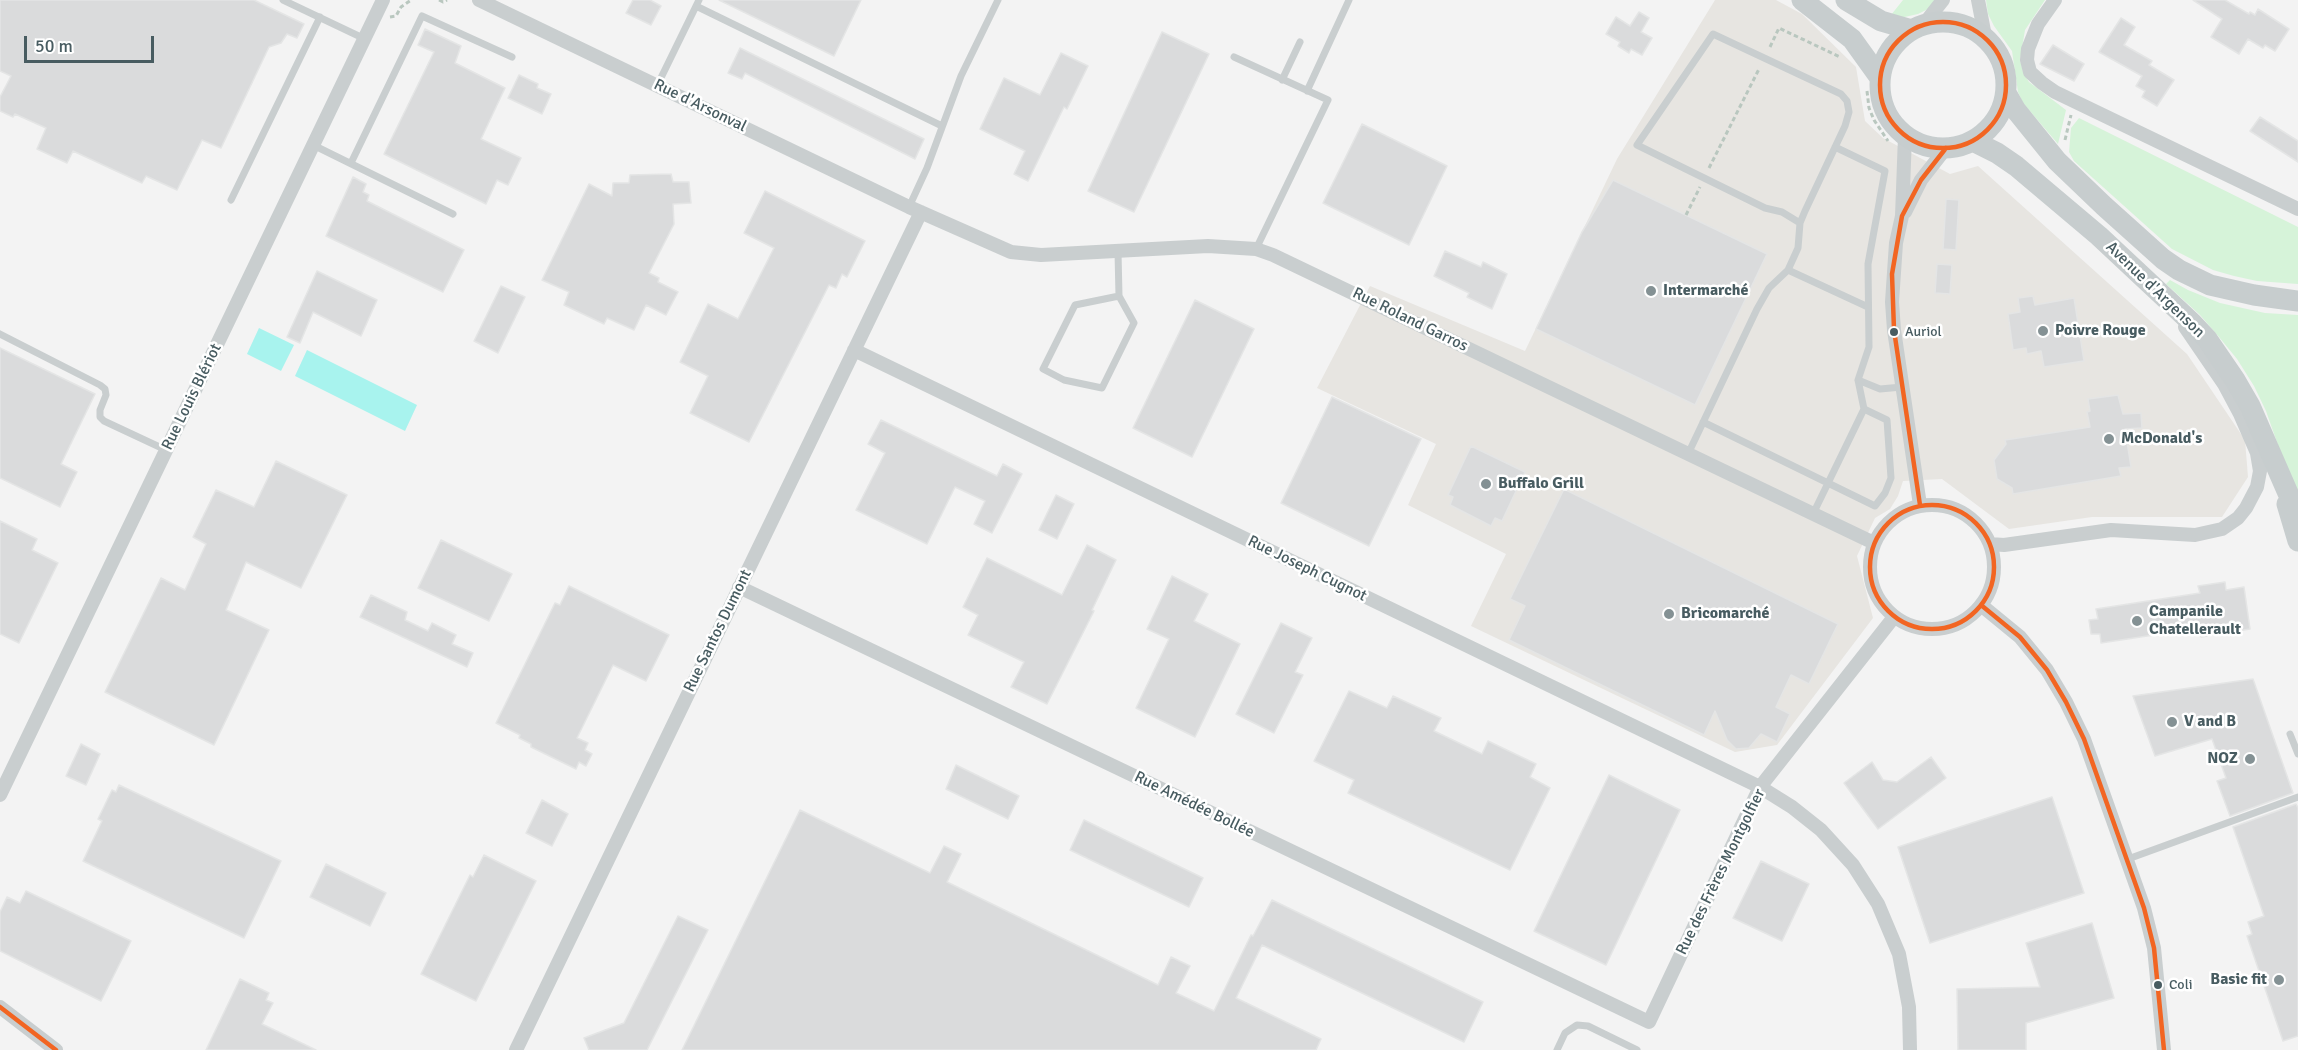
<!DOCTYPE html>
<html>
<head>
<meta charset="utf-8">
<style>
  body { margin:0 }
  #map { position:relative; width:2298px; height:1050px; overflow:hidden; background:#f3f3f3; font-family:Signika,sans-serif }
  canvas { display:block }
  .scale { position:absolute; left:24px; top:36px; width:130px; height:27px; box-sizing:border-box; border:3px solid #485c61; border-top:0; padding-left:8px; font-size:18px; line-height:21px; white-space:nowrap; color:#485c61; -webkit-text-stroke:4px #fff; paint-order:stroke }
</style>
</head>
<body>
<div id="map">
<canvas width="2298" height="1050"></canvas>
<div class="scale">50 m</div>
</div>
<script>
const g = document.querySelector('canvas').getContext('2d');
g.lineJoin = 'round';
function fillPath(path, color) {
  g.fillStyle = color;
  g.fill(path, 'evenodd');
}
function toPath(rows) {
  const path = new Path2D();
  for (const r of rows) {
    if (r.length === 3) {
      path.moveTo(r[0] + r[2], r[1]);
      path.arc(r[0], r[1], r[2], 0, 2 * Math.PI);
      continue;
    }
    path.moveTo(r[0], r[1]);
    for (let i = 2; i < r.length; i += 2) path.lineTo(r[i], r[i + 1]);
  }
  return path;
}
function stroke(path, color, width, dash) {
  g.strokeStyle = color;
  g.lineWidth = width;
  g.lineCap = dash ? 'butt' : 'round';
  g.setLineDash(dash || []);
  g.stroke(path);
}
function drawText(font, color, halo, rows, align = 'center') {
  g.font = font + ' Signika,sans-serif';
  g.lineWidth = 5;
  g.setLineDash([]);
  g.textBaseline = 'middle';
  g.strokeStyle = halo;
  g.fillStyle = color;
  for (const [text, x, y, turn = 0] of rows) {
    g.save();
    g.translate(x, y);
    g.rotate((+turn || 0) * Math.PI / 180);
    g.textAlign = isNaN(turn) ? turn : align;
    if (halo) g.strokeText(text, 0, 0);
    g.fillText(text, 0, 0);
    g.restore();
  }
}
fillPath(toPath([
  [1715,0,1776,0,1802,14,1856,67,1865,121,1883,138,1950,174,1978,166,2187,354,2245,440,2248,477,2222,517,2092,517,2009,529,1942,479,1903,481,1898,496,1890,509,1875,518,1857,556,1873,618,1777,745,1735,752,1471,626,1506,554,1408,505,1436,444,1317,388,1370,286,1525,351,1617,159]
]), '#e7e5e1');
fillPath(toPath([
  [1903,0,1937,0,1928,9,1918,14,1900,18,1891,15],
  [1986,0,2045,0,2025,30,2020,60,2023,72,2029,82,2066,110,2058,144,2023,103,2018,92,2012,51,1994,26,1988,14],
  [2079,118,2298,227,2298,284,2257,281,2234,276,2213,270,2172,249,2074,161,2069,152,2071,128],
  [2170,280,2188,290,2220,303,2265,313,2298,315,2298,502,2266,411,2254,386,2237,359,2219,337,2200,315,2166,284]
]), '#d6f3d9');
fillPath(toPath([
  [259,328,294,345,281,371,247,354],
  [307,350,417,405,405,431,295,376]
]), '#a8f3ee');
const building = toPath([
  [0,0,254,0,304,24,297,38,287,34,281,43,269,47,221,148,202,140,177,190,146,176,142,183,73,151,67,163,37,149,46,128,15,114,13,117,0,111,0,97,11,76,0,71,0,0],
  [633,0,650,0,661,6,651,25,626,13,633,0],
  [719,0,861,0,834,56,719,0],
  [2193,0,2225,0,2249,14,2250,12,2255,15,2258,9,2289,29,2275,51,2265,45,2263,48,2248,39,2239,54,2211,37,2222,19,2193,0],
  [1639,12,1649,18,1641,32,1652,38,1642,55,1631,49,1629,53,1618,46,1620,42,1606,34,1616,17,1630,26,1639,12],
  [2121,18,2135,27,2124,45,2152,61,2149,65,2174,80,2157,106,2142,97,2145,91,2136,86,2142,76,2099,52,2121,18],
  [425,29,461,46,455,63,505,88,481,139,521,158,508,185,497,180,486,204,384,154,434,52,418,45,425,29],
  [1162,32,1209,54,1134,212,1088,191,1162,32],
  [2053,45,2084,64,2074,81,2040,64,2053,45],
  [740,48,924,139,915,159,745,73,742,79,728,73,740,48],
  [1061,53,1088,66,1067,109,1064,107,1028,181,1014,174,1025,151,980,129,1004,78,1040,95,1061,53],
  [519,75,538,84,537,88,551,94,542,114,508,98,519,75],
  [2260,117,2298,141,2298,162,2250,131,2260,117],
  [1362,124,1447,166,1409,245,1323,203,1362,124],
  [671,174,673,182,689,182,691,203,673,204,674,224,649,273,659,278,658,282,678,292,666,315,646,305,634,330,607,318,604,324,564,305,569,292,542,280,589,184,612,196,613,183,629,183,630,175,671,174],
  [353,177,366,184,363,192,369,195,367,201,464,250,443,292,326,236,353,177],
  [1613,180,1767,254,1695,405,1536,329,1582,232,1613,180],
  [765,191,865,241,847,277,842,274,836,288,829,285,749,442,690,413,708,376,680,362,708,304,738,319,774,248,744,233,765,191],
  [1946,199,1959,200,1956,250,1943,249,1946,199],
  [1445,251,1481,267,1483,262,1507,274,1492,309,1467,297,1469,293,1434,276,1445,251],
  [1937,264,1952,265,1950,294,1935,293,1937,264],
  [317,271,377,300,361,336,313,312,300,343,287,337,317,271],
  [501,286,525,297,498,353,474,341,501,286],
  [2033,296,2035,305,2074,298,2084,361,2044,367,2041,351,2027,354,2026,348,2013,350,2008,314,2020,312,2018,298,2033,296],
  [1195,300,1254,329,1192,457,1133,428,1195,300],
  [0,348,95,394,61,464,77,472,60,507,0,478,0,348],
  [2118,395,2123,414,2141,413,2142,428,2125,429,2131,467,2119,468,2121,476,2013,494,2012,488,1997,479,1994,460,2006,444,2005,440,2090,427,2087,412,2090,411,2088,399,2118,395],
  [1332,397,1421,439,1369,546,1281,503,1332,397],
  [881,420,997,476,1003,464,1022,474,992,533,974,524,985,501,955,487,927,544,856,510,885,453,868,444,881,420],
  [1471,446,1525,472,1502,521,1495,518,1491,526,1450,505,1453,497,1448,495,1471,446],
  [276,461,347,495,301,588,246,562,226,610,269,630,214,745,105,692,161,578,185,590,206,544,193,537,216,490,254,507,276,461],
  [1564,489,1838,624,1809,684,1791,675,1776,707,1790,714,1777,742,1761,734,1749,748,1736,749,1727,740,1715,711,1704,735,1509,640,1525,606,1510,599,1564,489],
  [1056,495,1074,504,1057,539,1039,530,1056,495],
  [0,521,37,539,32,550,58,563,19,643,0,634,0,521],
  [441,540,512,574,489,621,418,588,441,540],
  [1087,545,1116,560,1092,610,1094,611,1047,704,1011,687,1024,662,968,635,978,615,963,607,987,558,1062,595,1087,545],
  [1172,576,1208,594,1194,621,1240,644,1195,737,1136,708,1169,639,1147,629,1172,576],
  [2225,582,2226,590,2244,587,2250,629,2201,637,2200,628,2101,643,2100,634,2091,634,2089,620,2098,619,2096,609,2200,593,2198,586,2225,582],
  [569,586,669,635,646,681,613,665,577,738,588,743,585,750,592,754,586,766,579,762,576,769,531,747,531,744,519,738,520,735,496,723,555,603,560,605,569,586],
  [371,595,407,612,405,620,428,631,432,623,456,635,452,644,473,653,467,667,360,617,371,595],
  [1281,623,1312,638,1295,672,1303,675,1274,733,1236,714,1281,623],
  [2253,679,2293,793,2230,816,2217,781,2226,778,2212,739,2155,756,2133,696,2253,679],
  [1349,691,1387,708,1393,696,1441,718,1434,731,1482,754,1488,741,1536,764,1530,777,1550,788,1510,870,1348,793,1354,780,1314,761,1349,691],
  [81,744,100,754,86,785,66,776,81,744],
  [1931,757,1946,778,1878,829,1844,783,1872,762,1883,780,1897,782,1931,757],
  [956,765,1019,796,1008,819,946,789,956,765],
  [1609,775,1680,810,1606,965,1534,931,1609,775],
  [119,785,281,861,244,938,83,861,102,821,98,819,112,790,116,792,119,785],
  [2052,797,2084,893,1930,943,1898,847,2052,797],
  [542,800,568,814,552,846,526,833,542,800],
  [2296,804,2298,808,2298,1036,2283,1041,2247,936,2252,934,2248,922,2264,916,2233,827,2296,804],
  [800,810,930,873,944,846,961,854,947,882,1158,985,1171,957,1190,966,1176,993,1214,1011,1251,935,1253,936,1272,900,1483,1002,1464,1042,1262,945,1236,998,1321,1039,1316,1050,682,1050,800,810],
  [1084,820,1203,878,1189,907,1070,850,1084,820],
  [484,855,536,881,476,1001,421,974,470,875,473,877,484,855],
  [1761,861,1809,884,1782,941,1733,918,1761,861],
  [326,864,386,893,370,926,310,897,326,864],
  [26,891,131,941,101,1001,0,951,0,912,7,897,20,903,26,891],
  [678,916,708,930,647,1050,589,1050,584,1038,624,1023,678,916],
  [2092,923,2114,998,2026,1023,2026,1050,1958,1050,1957,989,2040,987,2026,943,2092,923],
  [240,979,269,993,266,1000,273,1003,262,1024,316,1050,206,1050,240,979]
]);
fillPath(building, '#dadbdc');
stroke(building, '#e4e5e5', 1.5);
stroke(toPath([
  [439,0,443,2,447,0],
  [390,17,396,16,401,7,411,0],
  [1770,47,1779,28,1840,57],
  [1867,91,1869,108,1874,120,1888,141],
  [2065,140,2071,115],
  [1709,168,1759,69],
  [1686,215,1700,187]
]), '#b9c7bf', 3, [4.5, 3]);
stroke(toPath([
  [283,0,365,39],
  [696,6,942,126],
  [1234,57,1328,100,1256,249],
  [1282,80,1300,42],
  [657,86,699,0],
  [1307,91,1349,0],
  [313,145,453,214],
  [351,163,422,16,512,57],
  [231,200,320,17],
  [909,207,927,168,961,76,998,0],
  [1118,252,1119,296,1134,323,1102,388,1064,380,1043,369,1075,305,1119,296],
  [1788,270,1868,307],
  [0,334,100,385,105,389,106,395,100,410,100,417,104,421,166,450],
  [1858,380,1880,389,1902,387],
  [1703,422,1875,506,1885,493,1891,478,1887,420,1864,409],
  [1688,454,1757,309,1769,288,1788,270,1798,248,1800,223,1805,211,1845,126,1849,112,1847,101,1841,94,1713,34,1637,145,1765,208,1782,212,1800,223],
  [1813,514,1864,409,1858,380,1869,347,1868,264,1885,171,1835,147],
  [2290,734,2298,754],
  [2128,859,2298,797],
  [1557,1050,1565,1033,1577,1025,1588,1026,1637,1050]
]), '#c9cecf', 7);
stroke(toPath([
  [479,0,909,207,1011,252,1041,255,1208,246,1256,249,1273,255,1874,543],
  [1978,0,1985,36],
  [2055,0,2038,24,2028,49,2027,60,2030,72,2042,83,2055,92,2298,209],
  [1924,24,1943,0],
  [1905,136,1902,216,1896,243,1892,302,1894,330,1920,505],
  [1905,212,1921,180,1946,148],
  [854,350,1760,787,1792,807,1821,830,1853,865,1878,904,1899,954,1909,1007,1910,1050],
  [1932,567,62],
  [1990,544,2004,545,2111,530,2195,535,2222,529,2238,518,2246,508,2257,487,2260,471,2257,453,2240,414,2224,384,2185,327],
  [739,587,1649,1022,1760,787,1894,617],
  [1981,605,2020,637,2047,670,2066,702,2084,739,2144,908,2154,948,2164,1050],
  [0,795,383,0],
  [0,1007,56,1050],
  [516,1050,921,212]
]), '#c9cecf', 14);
stroke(toPath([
  [1802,0,1852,39,1880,78],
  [1846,0,1881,21,1912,30],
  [1943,85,63],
  [2006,93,2015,109,2057,161,2104,206,2163,259,2179,270,2210,285,2254,295,2298,301],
  [1973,141,1997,153,2016,166,2099,236,2192,323,2207,339,2235,380,2250,406,2298,516],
  [2287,504,2298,541]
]), '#c7cdce', 21);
stroke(toPath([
  [1943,85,63],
  [1932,567,62],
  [1920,505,1894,330,1892,274,1902,216,1921,180,1946,148],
  [1981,605,2020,637,2047,670,2066,702,2084,739,2144,908,2154,948,2164,1050],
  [0,1007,56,1050]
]), '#f26522', 4.5);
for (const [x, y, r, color] of [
  [1651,291,6,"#849194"],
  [2043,331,6,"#849194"],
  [1894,332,5,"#485c61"],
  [2109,439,6,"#849194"],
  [1486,484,6,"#849194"],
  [1669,614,6,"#849194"],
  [2137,621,6,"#849194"],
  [2172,722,6,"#849194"],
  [2250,759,6,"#849194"],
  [2279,980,6,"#849194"],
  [2158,985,5,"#485c61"]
]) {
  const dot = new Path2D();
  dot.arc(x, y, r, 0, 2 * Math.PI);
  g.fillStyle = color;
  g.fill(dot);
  stroke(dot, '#fff', 2);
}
drawText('14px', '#485c61', '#fff', [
  ["Auriol",1905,332],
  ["Coli",2169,985]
], 'left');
drawText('16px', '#485c61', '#fff', [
  ["Rue d'Arsonval",700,106,26],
  ["Avenue d'Argenson",2155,290,44],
  ["Rue Roland Garros",1410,320,26],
  ["Rue Louis Blériot",192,397,-64],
  ["Rue Joseph Cugnot",1307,569,26],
  ["Rue Santos Dumont",718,631,-64],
  ["Rue Amédée Bollée",1194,805,26],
  ["Rue des Frères Montgolfier",1721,872,-64]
]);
drawText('bold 16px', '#485c61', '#fff', [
  ["Intermarché",1663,291],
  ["Poivre Rouge",2055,331],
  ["McDonald's",2121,439],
  ["Buffalo Grill",1498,484],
  ["Campanile",2149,612],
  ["Chatellerault",2149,630],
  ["Bricomarché",1681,614],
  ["V and B",2184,722],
  ["NOZ",2238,759,"right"],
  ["Basic fit",2267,980,"right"]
], 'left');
</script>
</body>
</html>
